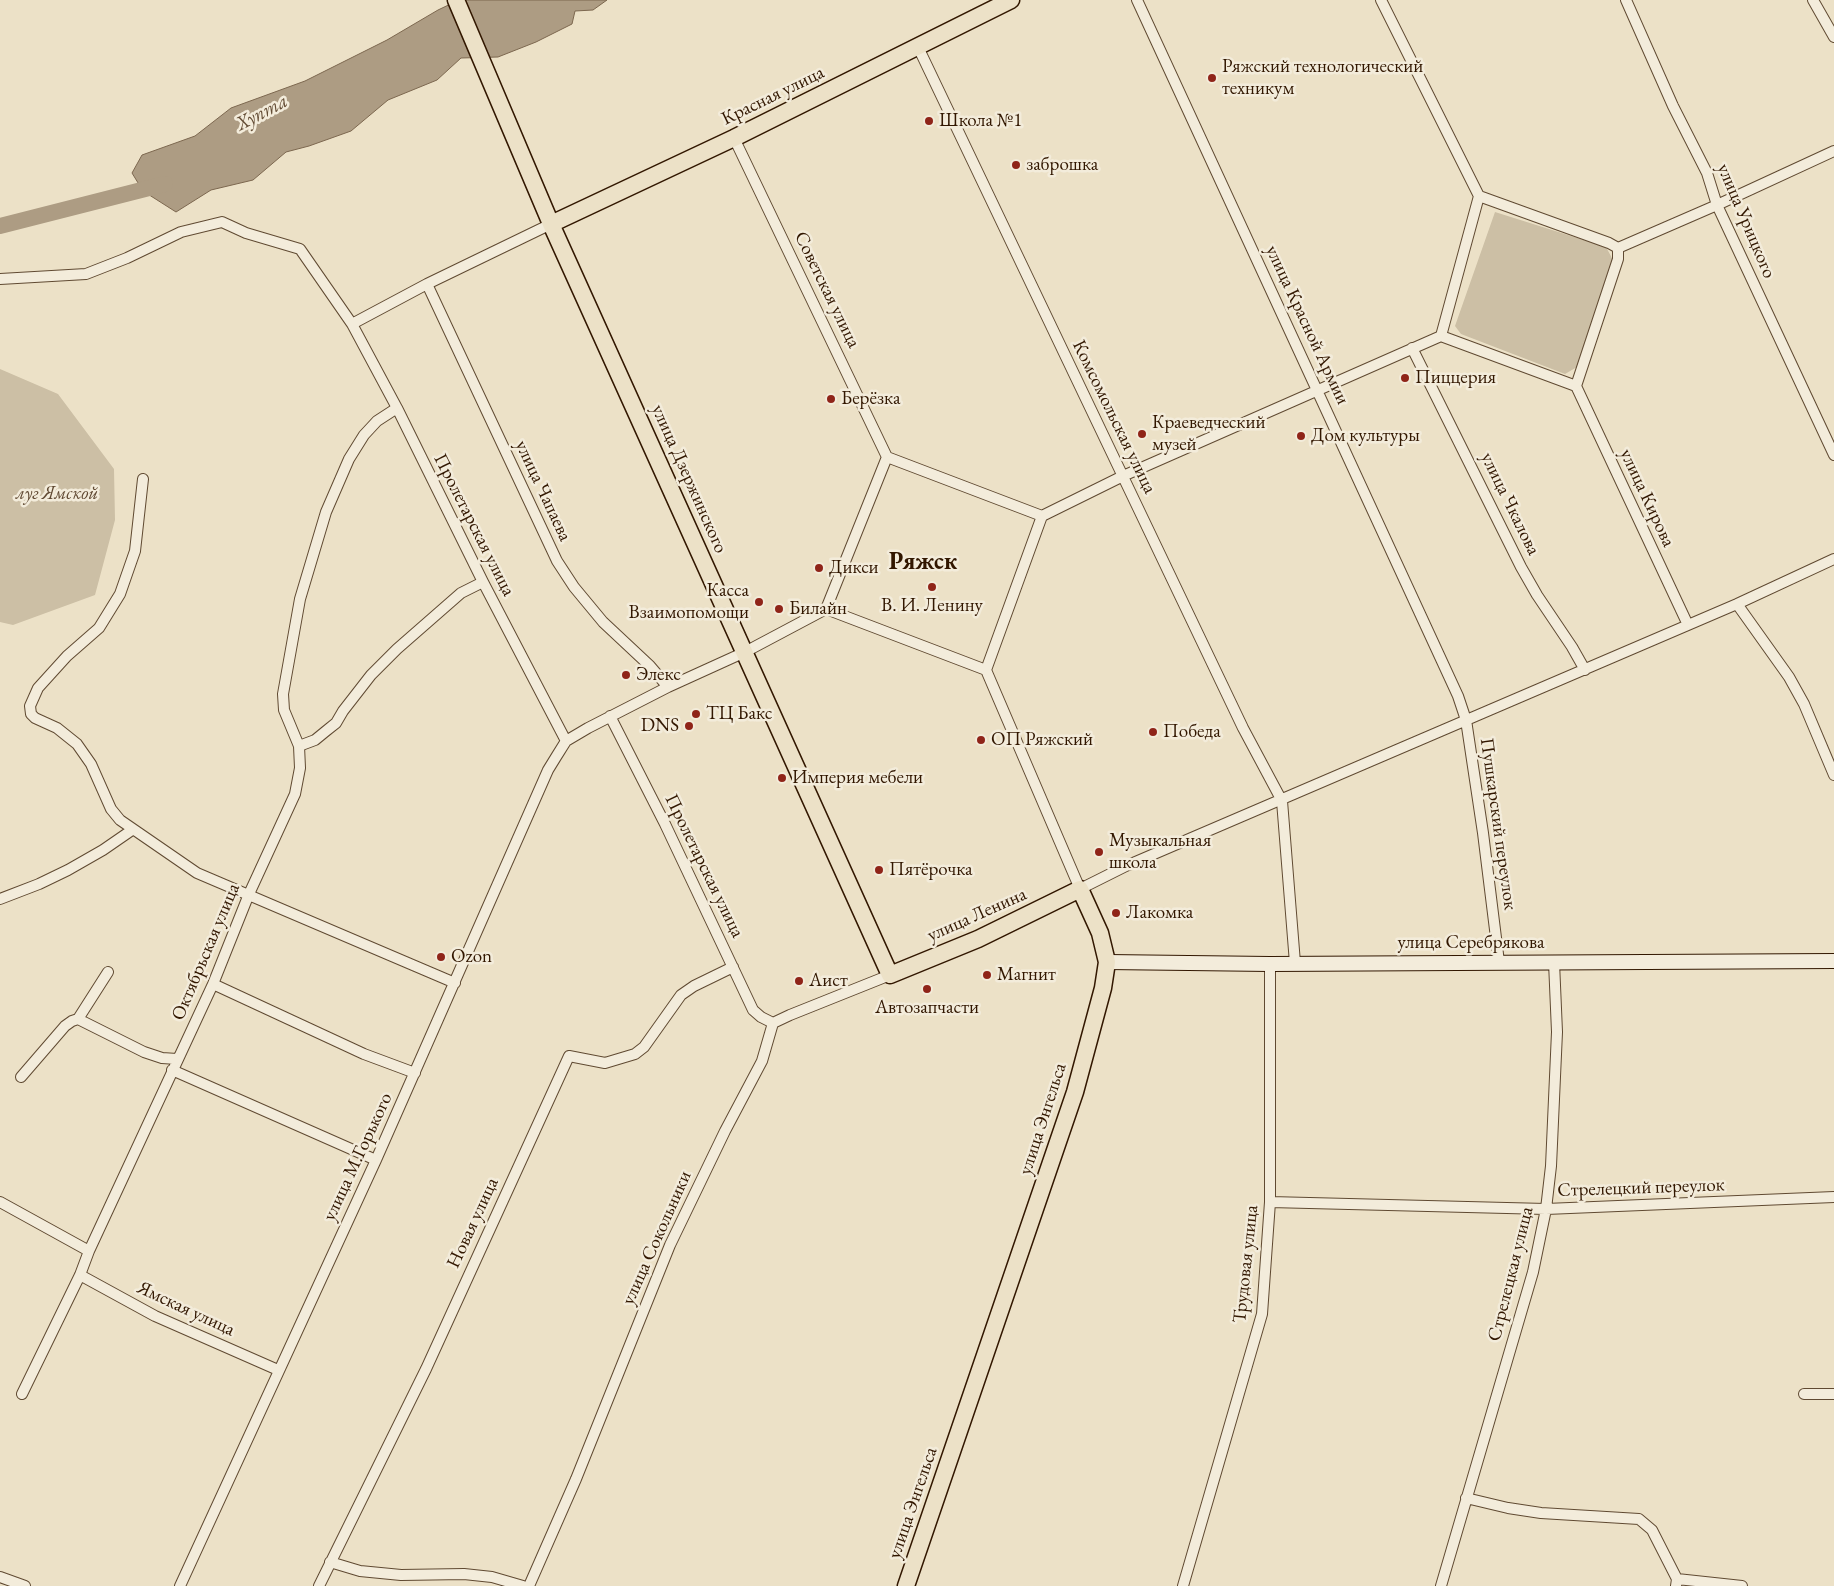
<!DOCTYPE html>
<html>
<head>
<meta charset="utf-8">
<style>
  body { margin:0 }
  canvas { display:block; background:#ece1c7 }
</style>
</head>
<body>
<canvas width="1834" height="1586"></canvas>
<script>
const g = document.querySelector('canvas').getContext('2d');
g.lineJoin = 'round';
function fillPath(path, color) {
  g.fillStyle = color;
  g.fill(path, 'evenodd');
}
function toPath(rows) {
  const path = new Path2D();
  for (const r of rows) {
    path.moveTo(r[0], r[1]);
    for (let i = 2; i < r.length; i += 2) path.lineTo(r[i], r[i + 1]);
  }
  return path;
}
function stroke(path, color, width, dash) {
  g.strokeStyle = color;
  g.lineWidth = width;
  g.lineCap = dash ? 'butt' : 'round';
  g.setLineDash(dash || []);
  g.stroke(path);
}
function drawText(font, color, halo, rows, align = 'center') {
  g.font = font + ' "EB Garamond",serif';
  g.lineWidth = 5;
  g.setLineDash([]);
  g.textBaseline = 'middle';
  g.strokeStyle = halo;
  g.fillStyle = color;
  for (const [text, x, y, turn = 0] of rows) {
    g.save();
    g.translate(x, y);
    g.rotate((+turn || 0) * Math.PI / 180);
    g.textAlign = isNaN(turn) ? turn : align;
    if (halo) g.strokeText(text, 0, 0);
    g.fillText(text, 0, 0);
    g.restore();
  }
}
fillPath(toPath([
  [1495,212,1606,247,1613,260,1577,367,1565,374,1461,334,1455,326],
  [0,369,58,394,114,469,115,520,95,595,13,625,0,622]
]), '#ccbfa5');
const water = toPath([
  [459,0,607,0,593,10,575,11,572,24,536,42,498,57,461,58,437,80,388,100,351,131,309,146,286,152,253,180,211,190,176,212,143,191,132,173,142,155,195,136,231,108,305,81,387,40,438,10,459,0]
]);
fillPath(water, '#ad9c83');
stroke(water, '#7c674f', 1);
stroke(toPath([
  [0,226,165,184]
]), '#ad9c83', 16);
const minor = toPath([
  [1137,0,1458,696,1466,720,1483,833,1499,962],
  [1381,0,1479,196],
  [1626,0,1673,106,1707,173,1717,205,1834,455],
  [1813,0,1834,37],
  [918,47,1243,728,1282,801,1295,963],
  [734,138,887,457],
  [1618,248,1717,205,1834,151],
  [0,279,86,274,127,258,181,232,222,222,246,233,300,249,352,324,397,408,483,582,566,741],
  [427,284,557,561,574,587,603,622,650,666,668,687],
  [352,324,427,284,551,224],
  [1441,336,1479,196,1609,243,1618,248,1618,259,1576,386],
  [1441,336,1576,386],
  [1412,348,1521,567,1537,595,1572,647,1585,670],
  [1576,386,1688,625],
  [143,479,135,551,120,594,99,628,67,656,38,688,30,706,31,714,35,718,57,728,77,744,91,764,111,809,120,820,197,873,455,983],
  [1042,516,1123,476,1441,336],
  [1737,604,1789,677,1804,704,1834,775],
  [826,609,887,457,1042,516],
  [826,609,986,670],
  [986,670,1080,889,1126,866,1737,604,1834,559],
  [986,670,1042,516],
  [610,716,665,824,753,1010,761,1017,773,1023],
  [299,746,315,740,326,731,336,723,343,711,371,675,397,649,461,593,483,582],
  [0,899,39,884,68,870,103,850,132,830],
  [213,984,364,1054,415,1073],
  [78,1019,144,1052,162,1058,177,1059],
  [172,1070,376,1160],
  [21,1077,65,1026,72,1021,78,1019,108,972],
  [0,1202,89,1251],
  [1270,1202,1546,1209,1834,1197],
  [80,1275,155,1316,278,1370],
  [22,1394,80,1275,89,1251,213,984,249,894,295,794,300,768,299,746,284,710,283,694,300,599,326,512,349,459,364,435,377,421,397,408],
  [1804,1394,1834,1394],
  [1466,1498,1508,1508,1541,1513,1639,1519,1652,1530,1677,1579,1676,1586],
  [330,1562,360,1571,401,1575,464,1574,492,1577,523,1586],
  [0,1577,25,1586],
  [1677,1579,1742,1586],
  [180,1586,376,1160,548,770,556,757,566,741,588,728,668,687,745,652,826,609],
  [319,1586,426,1369,569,1056,605,1063,635,1054,644,1047,681,995,694,986,733,967],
  [529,1586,576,1479,670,1245,725,1131,762,1061,773,1023,790,1015,890,975],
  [1183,1586,1262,1314,1270,1202,1270,964],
  [1441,1586,1533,1272,1546,1209,1551,1166,1557,1032,1554,962]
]);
const secondary = toPath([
  [1107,962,1270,964,1834,961]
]);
const primary = toPath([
  [456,0,551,224,890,975,978,939,1080,889,1100,933,1107,962,1103,988,1075,1092,906,1586],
  [551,224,734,138,1011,0]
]);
stroke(minor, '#604a32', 12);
stroke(secondary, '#321700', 16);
stroke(primary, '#321700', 19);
stroke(minor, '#f3ecdb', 10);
stroke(secondary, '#f3ecdb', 14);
stroke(primary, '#ece1c7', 16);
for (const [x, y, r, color] of [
  [1212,78,5,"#8f2418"],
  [929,121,5,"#8f2418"],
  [1016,165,5,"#8f2418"],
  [1405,378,5,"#8f2418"],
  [831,399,5,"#8f2418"],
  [1142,434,5,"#8f2418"],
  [1301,436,5,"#8f2418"],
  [819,568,5,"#8f2418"],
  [932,587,5,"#8f2418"],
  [759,602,5,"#8f2418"],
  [779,609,5,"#8f2418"],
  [626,675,5,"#8f2418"],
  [696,714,5,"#8f2418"],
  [689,726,5,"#8f2418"],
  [1153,732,5,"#8f2418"],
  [981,740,5,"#8f2418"],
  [782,778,5,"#8f2418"],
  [1099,852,5,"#8f2418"],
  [879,870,5,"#8f2418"],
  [1116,913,5,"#8f2418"],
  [441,957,5,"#8f2418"],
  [987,975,5,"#8f2418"],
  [799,981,5,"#8f2418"],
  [927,989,5,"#8f2418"]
]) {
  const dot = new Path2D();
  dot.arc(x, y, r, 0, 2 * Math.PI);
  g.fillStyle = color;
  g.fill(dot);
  stroke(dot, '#f3ecdb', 2);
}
drawText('19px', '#321700', '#f3ecdb', [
  ["Ряжский технологический",1222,67],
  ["техникум",1222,89],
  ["Школа №1",939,121],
  ["заброшка",1026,165],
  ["Пиццерия",1415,378],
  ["Берёзка",841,399],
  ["Краеведческий",1152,423],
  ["музей",1152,445],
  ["Дом культуры",1311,436],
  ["Дикси",829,568],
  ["Касса",749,591,"right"],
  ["Взаимопомощи",749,613,"right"],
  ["В. И. Ленину",932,606,"center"],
  ["Билайн",789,609],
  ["Элекс",636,675],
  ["ТЦ Бакс",706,714],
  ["DNS",679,726,"right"],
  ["Победа",1163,732],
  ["ОП Ряжский",991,740],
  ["Империя мебели",792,778],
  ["Музыкальная",1109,841],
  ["школа",1109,863],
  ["Пятёрочка",889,870],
  ["Лакомка",1126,913],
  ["Ozon",451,957],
  ["Магнит",997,975],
  ["Аист",809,981],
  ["Автозапчасти",927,1008,"center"]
], 'left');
drawText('19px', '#321700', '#f3ecdb', [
  ["Красная улица",773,96,-26],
  ["улица Урицкого",1746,221,67],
  ["Советская улица",827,290,64],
  ["улица Красной Армии",1307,325,65],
  ["Комсомольская улица",1114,417,64],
  ["улица Дзержинского",689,479,66],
  ["улица Чапаева",543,491,65],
  ["улица Кирова",1647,498,65],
  ["улица Чкалова",1510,504,64],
  ["Пролетарская улица",474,525,63],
  ["Пушкарский переулок",1498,824,82],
  ["Пролетарская улица",704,866,64],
  ["улица Ленина",977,915,-24],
  ["улица Серебрякова",1471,943],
  ["Октябрьская улица",206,952,-67],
  ["улица Энгельса",1043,1119,-72],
  ["улица М.Горького",358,1157,-65],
  ["Стрелецкий переулок",1641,1188,-2],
  ["Новая улица",473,1223,-65],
  ["улица Сокольники",657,1238,-66],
  ["Трудовая улица",1246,1264,-84],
  ["Стрелецкая улица",1511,1274,-76],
  ["Ямская улица",186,1309,25],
  ["улица Энгельса",913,1503,-71]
]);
drawText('italic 19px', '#604932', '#f3ecdb', [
  ["луг Ямской",57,494]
]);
drawText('italic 20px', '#634c34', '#f3ecdb', [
  ["Хупта",262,113,-28]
]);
drawText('bold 24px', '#321700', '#f3ecdb', [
  ["Ряжск",923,562]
]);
</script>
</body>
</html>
